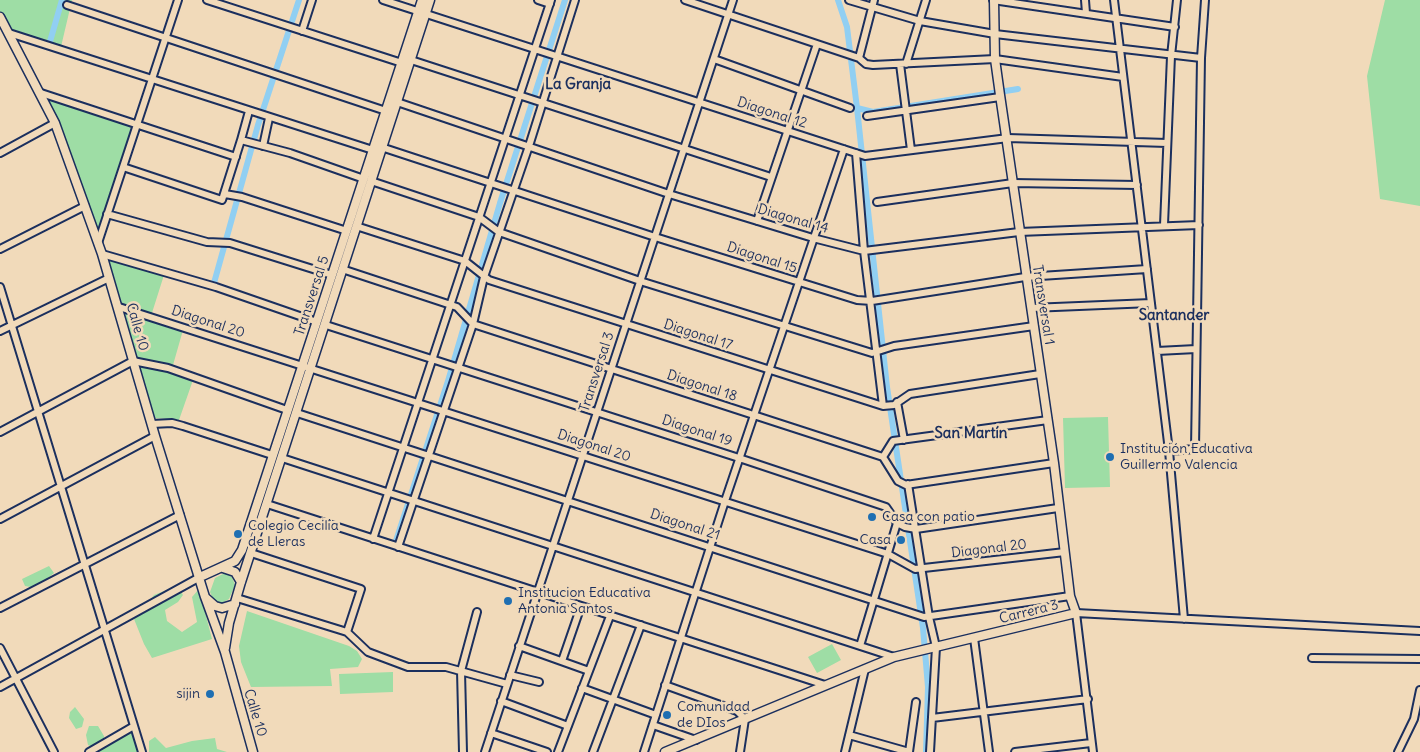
<!DOCTYPE html>
<html>
<head>
<meta charset="utf-8">
<style>
  body { margin:0 }
  canvas { display:block; background:#f1daba }
</style>
</head>
<body>
<canvas width="1420" height="752"></canvas>
<script>
const g = document.querySelector('canvas').getContext('2d');
g.lineJoin = 'round';
function fillPath(path, color) {
  g.fillStyle = color;
  g.fill(path, 'evenodd');
}
function toPath(rows) {
  const path = new Path2D();
  for (const r of rows) {
    path.moveTo(r[0], r[1]);
    for (let i = 2; i < r.length; i += 2) path.lineTo(r[i], r[i + 1]);
  }
  return path;
}
function stroke(path, color, width, dash) {
  g.strokeStyle = color;
  g.lineWidth = width;
  g.lineCap = dash ? 'butt' : 'round';
  g.setLineDash(dash || []);
  g.stroke(path);
}
function drawText(font, color, halo, rows, align = 'center') {
  g.font = font + ' Delius,sans-serif';
  g.lineWidth = 5;
  g.setLineDash([]);
  g.textBaseline = 'middle';
  g.strokeStyle = halo;
  g.fillStyle = color;
  for (const [text, x, y, turn = 0] of rows) {
    g.save();
    g.translate(x, y);
    g.rotate((+turn || 0) * Math.PI / 180);
    g.textAlign = isNaN(turn) ? turn : align;
    if (halo) g.strokeText(text, 0, 0);
    g.fillText(text, 0, 0);
    g.restore();
  }
}
fillPath(toPath([
  [0,0,72,0,60,51,9,33,0,17],
  [1385,0,1420,0,1420,206,1380,199,1367,76],
  [41,93,137,124,97,245],
  [104,257,164,275,151,316,120,306],
  [123,311,183,330,171,372,193,380,179,420,154,418],
  [1108,417,1110,487,1065,488,1063,418],
  [49,566,54,573,36,588,25,586,22,579],
  [225,573,232,577,235,585,229,599,220,604,214,601,210,592,215,578],
  [177,586,183,595,178,602,165,610,167,621,182,632,197,622,192,597,199,589,212,639,152,658,144,644,134,619,154,595],
  [247,611,349,646,357,651,362,659,358,667,330,669,332,686,251,687,241,662,239,646],
  [832,644,841,660,817,673,808,657],
  [393,672,393,692,340,694,339,674],
  [75,707,84,719,82,727,76,729,69,718,70,712],
  [89,726,98,726,104,736,104,741,92,747,88,745,86,735],
  [132,731,139,752,93,752],
  [155,737,166,748,192,741,215,738,217,749,227,752,149,752,149,741]
]), '#9edda5');
stroke(toPath([
  [838,0,847,27,857,108,887,387,923,628,928,687,926,752],
  [49,45,62,0],
  [857,108,873,112,1018,89],
  [214,283,258,125,299,0],
  [395,544,448,381,500,203,565,0]
]), '#91cff2', 6);
const minor = toPath([
  [207,0,402,63],
  [383,0,865,156,1008,138,1167,143],
  [538,0,550,4],
  [685,0,859,58,866,64,873,65,995,59,1123,77],
  [849,0,920,21,995,34,1201,58],
  [993,0,1175,27],
  [1085,0,1086,13],
  [1114,0,1169,451,1184,619],
  [67,5,386,111],
  [302,31,312,0],
  [9,33,376,151],
  [859,58,874,0],
  [714,59,850,108],
  [411,60,771,177],
  [900,64,911,150],
  [906,64,926,0],
  [41,93,236,157],
  [397,102,669,194,813,238,864,251,1019,232,1199,225],
  [867,116,1000,97],
  [241,140,249,111],
  [375,145,655,237,857,300,872,301,1025,277,1147,269],
  [263,146,269,118],
  [0,153,55,123],
  [856,153,864,251,883,406],
  [123,167,222,200,241,140,290,153,364,179],
  [371,181,479,217,499,232,640,281,872,353,894,346,1034,326],
  [225,194,242,197,347,231],
  [877,202,1013,183,1137,185],
  [107,214,207,242,230,243,332,275],
  [757,221,817,44],
  [1164,225,1171,56,1177,0],
  [356,226,465,261,489,280,883,406,894,405,910,394,1040,374],
  [98,243,178,0],
  [0,249,85,206],
  [102,254,216,287,317,322],
  [342,269,457,307,473,324,883,457,898,481,906,485,1054,463],
  [0,287,142,752],
  [119,307,888,554,915,569,1065,552],
  [1031,308,1151,303],
  [326,325,739,458,886,507,897,523,905,527,916,529,1058,508],
  [0,331,109,278],
  [1157,351,1196,349],
  [897,402,904,440],
  [297,413,924,617,1070,596],
  [152,424,172,423,183,426,272,455],
  [0,432,133,361,168,368,287,410],
  [1169,451,1195,449,1201,58,1205,0],
  [883,457,893,441,1048,420],
  [282,458,894,657],
  [908,484,929,617,936,647,930,752],
  [267,504,825,685],
  [0,519,155,436],
  [373,539,551,0],
  [398,547,473,324,484,277,529,146,575,0],
  [251,553,361,589,347,632],
  [237,598,347,632,368,652,408,667,446,667,507,684],
  [0,608,180,515],
  [974,638,989,752],
  [519,646,589,671],
  [860,646,897,523],
  [0,648,54,752],
  [1312,658,1420,659],
  [562,661,581,606],
  [510,675,539,682],
  [665,685,737,711,745,719,740,752],
  [0,687,200,577],
  [582,688,656,715],
  [501,701,568,726],
  [932,718,1088,699],
  [653,725,696,740],
  [491,733,547,752],
  [849,735,909,752,916,702],
  [89,752,134,726],
  [463,752,461,671,477,612],
  [485,752,733,0],
  [558,752,610,616],
  [593,752,641,625],
  [644,752,725,501,844,149],
  [845,752,865,669],
  [1015,752,1091,743],
  [1093,752,1076,613,1420,631],
  [1398,752,1414,719,1420,690]
]);
const tertiary = toPath([
  [0,17,55,123,102,254,155,436,205,597,225,652,253,752],
  [223,568,235,572,241,582],
  [200,577,235,561,242,550,422,0],
  [206,598,215,606,222,608,235,604],
  [225,648,229,623,241,582,430,0],
  [665,752,894,657,1076,613,1070,596,1054,463,1000,95,995,59,994,0]
]);
stroke(minor, '#1b2f5e', 10);
stroke(tertiary, '#1b2f5e', 11);
stroke(minor, '#f1daba', 6);
stroke(tertiary, '#f1daba', 8);
for (const [x, y, r, color] of [
  [1110,457,5,"#1f6fb2"],
  [872,517,5,"#1f6fb2"],
  [238,534,5,"#1f6fb2"],
  [901,540,5,"#1f6fb2"],
  [508,601,5,"#1f6fb2"],
  [210,694,5,"#1f6fb2"],
  [667,715,5,"#1f6fb2"]
]) {
  const dot = new Path2D();
  dot.arc(x, y, r, 0, 2 * Math.PI);
  g.fillStyle = color;
  g.fill(dot);
  stroke(dot, '#f1daba', 2);
}
drawText('14px', '#1b2f5e', '#f1daba', [
  ["Diagonal 12",772,113,18],
  ["Diagonal 14",793,219,16],
  ["Diagonal 15",762,258,18],
  ["Transversal 5",312,296,-72],
  ["Transversal 1",1043,305,81],
  ["Diagonal 20",208,322,18],
  ["Calle 10",137,327,74],
  ["Diagonal 17",698,335,18],
  ["Transversal 3",597,372,-72],
  ["Diagonal 18",702,386,18],
  ["Diagonal 19",697,431,18],
  ["Diagonal 20",594,446,18],
  ["Diagonal 21",685,525,18],
  ["Diagonal 20",989,549,-7],
  ["Carrera 3",1029,612,-14],
  ["Calle 10",255,713,73]
]);
drawText('14px', '#1b2f5e', '#f1daba', [
  ["Institución Educativa",1120,449],
  ["Guillermo Valencia",1120,465],
  ["Casa con patio",882,517],
  ["Colegio Cecilia",248,526],
  ["de Lleras",248,542],
  ["Casa",891,540,"right"],
  ["Institucion Educativa",518,593],
  ["Antonia Santos",518,609],
  ["sijin",200,694,"right"],
  ["Comunidad",677,707],
  ["de DIos",677,723]
], 'left');
drawText('bold 15px', '#1b2f5e', '#f1daba', [
  ["La Granja",578,85],
  ["Santander",1174,316],
  ["San Martín",971,434]
]);
</script>
</body>
</html>
